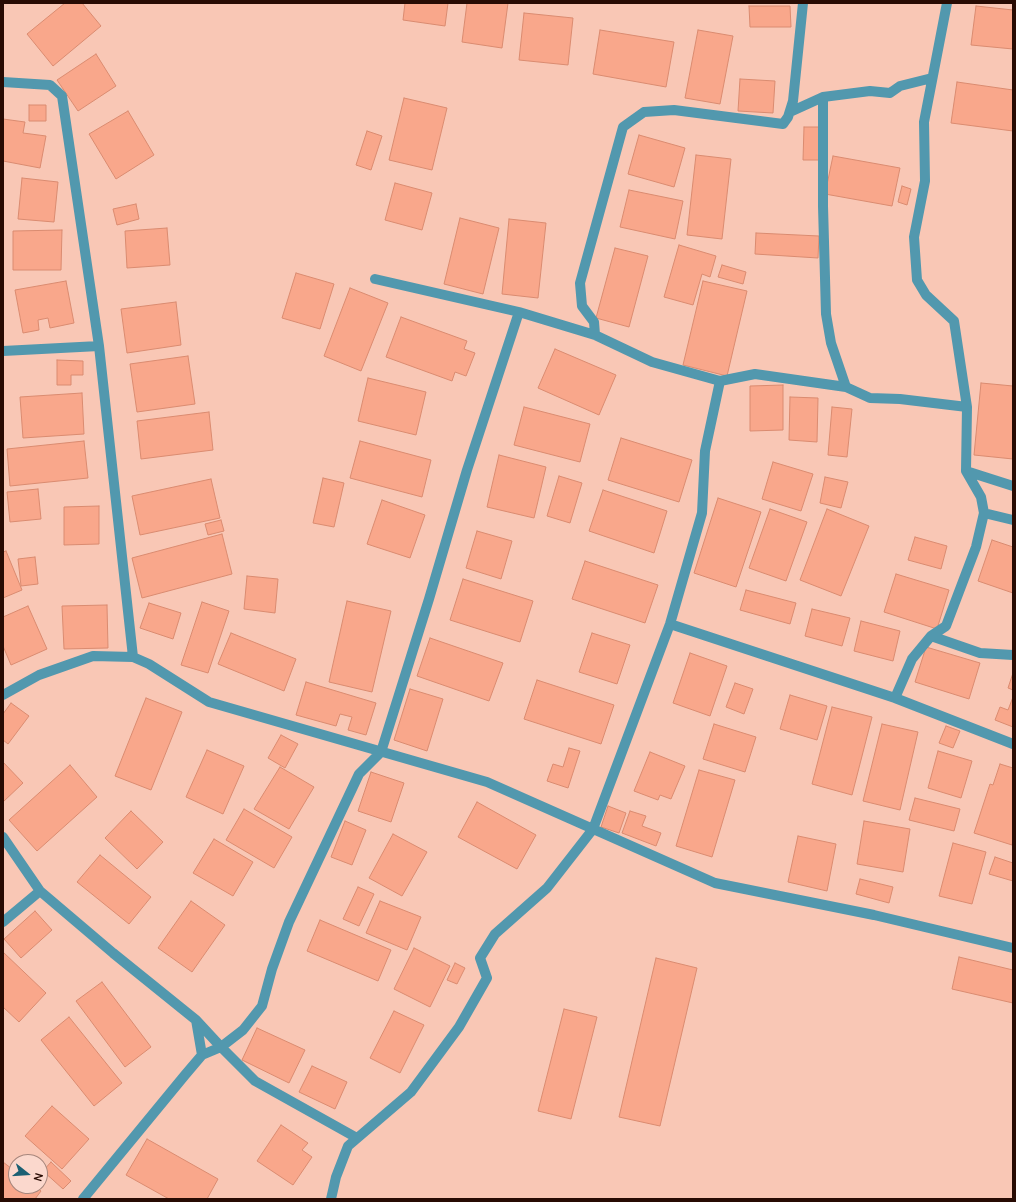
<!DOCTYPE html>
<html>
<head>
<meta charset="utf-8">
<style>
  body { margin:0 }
  #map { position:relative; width:1016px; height:1202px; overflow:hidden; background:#f9c7b5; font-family:Manrope,sans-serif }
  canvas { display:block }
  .frame { position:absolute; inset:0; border:4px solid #280b03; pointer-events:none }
  .north { position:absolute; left:8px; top:1154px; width:40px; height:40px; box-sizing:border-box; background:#fbd8cd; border:1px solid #a7867c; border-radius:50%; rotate:107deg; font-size:11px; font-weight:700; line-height:16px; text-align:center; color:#280b03 }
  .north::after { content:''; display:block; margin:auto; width:14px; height:18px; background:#1c6073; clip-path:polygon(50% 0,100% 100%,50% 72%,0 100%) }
</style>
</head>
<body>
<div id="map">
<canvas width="1016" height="1202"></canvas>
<div class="frame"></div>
<div class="north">N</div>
</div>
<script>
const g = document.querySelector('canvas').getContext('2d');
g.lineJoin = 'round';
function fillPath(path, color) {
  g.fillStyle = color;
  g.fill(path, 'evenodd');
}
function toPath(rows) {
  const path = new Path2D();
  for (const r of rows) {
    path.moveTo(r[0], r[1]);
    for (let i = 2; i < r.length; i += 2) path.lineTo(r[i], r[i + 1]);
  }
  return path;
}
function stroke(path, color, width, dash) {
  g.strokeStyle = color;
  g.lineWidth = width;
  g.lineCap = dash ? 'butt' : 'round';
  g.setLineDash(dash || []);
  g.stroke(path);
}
const building = toPath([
  [65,3,82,3,101,26,53,66,27,34,65,3],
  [405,3,448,3,445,26,403,20,405,3],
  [467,3,508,3,502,48,462,42,467,3],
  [749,6,790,6,791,27,750,27,749,6],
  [976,6,1013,10,1013,49,971,45,976,6],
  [524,13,573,18,568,65,519,60,524,13],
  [600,30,674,42,666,87,593,74,600,30],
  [698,30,733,36,720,104,685,98,698,30],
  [96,54,116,86,78,111,57,80,96,54],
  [740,79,775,81,773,113,738,111,740,79],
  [957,82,1013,90,1013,131,951,123,957,82],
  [404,98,447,108,432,170,389,160,404,98],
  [29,105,46,105,46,121,29,121,29,105],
  [128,111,154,155,116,179,89,134,128,111],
  [3,119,25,122,23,133,46,136,40,168,3,161,3,119],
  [804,127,822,127,821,160,803,160,804,127],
  [367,131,382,136,371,170,356,165,367,131],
  [639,135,685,148,674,187,628,174,639,135],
  [696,155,731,159,722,239,687,235,696,155],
  [833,156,900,168,892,206,825,194,833,156],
  [22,178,58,182,54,222,18,219,22,178],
  [395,183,432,193,422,230,385,220,395,183],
  [902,186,911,189,907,205,898,202,902,186],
  [629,190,683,201,675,239,620,227,629,190],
  [136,204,139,219,117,225,113,209,136,204],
  [460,218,499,228,483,294,444,284,460,218],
  [509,219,546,223,538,298,502,294,509,219],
  [167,228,170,265,127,268,125,231,167,228],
  [62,230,61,270,13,270,13,231,62,230],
  [756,233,819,236,818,258,755,254,756,233],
  [679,245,716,256,710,277,702,274,693,305,664,297,679,245],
  [615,248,648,256,629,327,596,318,615,248],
  [722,265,746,272,743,284,718,277,722,265],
  [296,273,334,284,320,329,282,318,296,273],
  [66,281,74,323,50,328,48,318,38,320,39,330,23,333,15,290,66,281],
  [703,281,747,291,727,376,683,365,703,281],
  [350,288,388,303,361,371,324,356,350,288],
  [176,302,181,345,127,353,121,309,176,302],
  [401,317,467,341,464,349,475,353,466,376,455,372,452,381,386,357,401,317],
  [555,349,616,375,599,415,538,388,555,349],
  [188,356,195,404,137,412,130,364,188,356],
  [57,360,83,361,83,375,71,375,71,385,57,385,57,360],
  [368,378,426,392,416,435,358,421,368,378],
  [981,383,1013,386,1013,459,974,455,981,383],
  [783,385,783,430,750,431,750,386,783,385],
  [82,393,84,434,23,438,20,397,82,393],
  [790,397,818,398,817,442,789,440,790,397],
  [524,407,590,424,580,462,514,445,524,407],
  [832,407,852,409,847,457,828,455,832,407],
  [209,412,213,450,141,459,137,421,209,412],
  [621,438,692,460,679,502,608,480,621,438],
  [84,441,88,478,10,486,7,449,84,441],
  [360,441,431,460,422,497,350,478,360,441],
  [499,455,546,467,534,518,487,507,499,455],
  [773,462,813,474,801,511,762,499,773,462],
  [559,476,582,483,570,523,547,516,559,476],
  [825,477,848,482,841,508,820,503,825,477],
  [323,478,344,483,334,527,313,523,323,478],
  [211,479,220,518,140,535,132,496,211,479],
  [38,489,41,519,10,522,7,492,38,489],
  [603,490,667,511,654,553,589,531,603,490],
  [718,498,761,512,736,587,694,573,718,498],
  [382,500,425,515,410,558,367,544,382,500],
  [99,506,99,544,64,545,64,507,99,506],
  [770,509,807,522,786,581,749,568,770,509],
  [827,509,869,526,841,596,800,580,827,509],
  [221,520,224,531,208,535,205,524,221,520],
  [477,531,512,541,501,579,466,568,477,531],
  [222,534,232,574,142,598,132,558,222,534],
  [915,537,947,546,941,569,908,560,915,537],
  [992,540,1013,547,1013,593,978,581,992,540],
  [6,551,22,590,3,598,3,552,6,551],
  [35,557,38,584,21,586,18,559,35,557],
  [585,561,658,585,645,623,572,599,585,561],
  [896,574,949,590,937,629,884,612,896,574],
  [247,576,278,579,275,613,244,609,247,576],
  [463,579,533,601,520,642,450,620,463,579],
  [746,590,796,603,790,624,740,610,746,590],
  [347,601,391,611,372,692,329,682,347,601],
  [202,602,229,611,208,673,181,665,202,602],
  [149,603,181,613,173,639,140,628,149,603],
  [107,605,108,648,64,649,62,606,107,605],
  [28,606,47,649,11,665,3,646,3,617,28,606],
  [812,609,850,618,842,646,805,636,812,609],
  [861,621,900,631,893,661,854,651,861,621],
  [231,633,296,659,284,691,218,664,231,633],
  [592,633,630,645,617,684,579,672,592,633],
  [430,638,503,663,489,701,417,676,430,638],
  [926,647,980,663,969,699,915,682,926,647],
  [690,653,727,666,710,716,673,703,690,653],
  [1013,673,1013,690,1008,688,1013,673],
  [537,680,614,705,601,744,524,719,537,680],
  [306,682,376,703,366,735,348,730,352,717,340,714,336,726,296,715,306,682],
  [735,683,753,689,744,714,726,707,735,683],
  [410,689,443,699,427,751,394,740,410,689],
  [790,695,827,706,817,740,780,729,790,695],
  [1013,697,1013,727,995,720,1000,707,1008,710,1013,697],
  [146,698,182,712,151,790,115,776,146,698],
  [11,703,29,716,8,744,3,740,3,714,11,703],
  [832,707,872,717,852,795,812,784,832,707],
  [714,724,756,737,745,772,703,759,714,724],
  [882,724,918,732,900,810,863,801,882,724],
  [946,726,960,731,953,748,939,743,946,726],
  [281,735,298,744,285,768,268,758,281,735],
  [569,748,580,751,568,788,547,781,553,764,563,767,569,748],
  [207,750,244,766,223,814,186,797,207,750],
  [938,751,972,761,961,798,928,788,938,751],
  [650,752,685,766,671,799,660,795,658,800,634,791,650,752],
  [3,762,23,783,3,802,3,762],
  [1000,764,1013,768,1013,841,1012,845,974,833,990,784,993,785,1000,764],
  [70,765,97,797,37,851,9,820,70,765],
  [280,767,314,787,289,829,254,809,280,767],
  [699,770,735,780,712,857,676,846,699,770],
  [371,772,404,783,391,822,358,811,371,772],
  [915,798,960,809,954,831,909,820,915,798],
  [477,802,536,835,517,869,458,837,477,802],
  [608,806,626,813,619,833,601,827,608,806],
  [244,809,292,837,274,868,226,840,244,809],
  [131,811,163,842,137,869,105,838,131,811],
  [630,811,646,816,642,826,661,833,656,846,622,833,630,811],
  [345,821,366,830,352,865,331,857,345,821],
  [864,821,910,829,903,872,857,864,864,821],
  [393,834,427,852,402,896,369,878,393,834],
  [798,836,836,844,827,891,788,882,798,836],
  [214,839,253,862,233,896,193,873,214,839],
  [953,843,986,852,972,904,939,896,953,843],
  [100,855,151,897,129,924,77,882,100,855],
  [995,857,1013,863,1013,881,989,874,995,857],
  [860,879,893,887,889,903,856,894,860,879],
  [358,887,374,894,359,926,343,919,358,887],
  [191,901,225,925,192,972,158,948,191,901],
  [380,901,421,917,407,950,366,933,380,901],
  [35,911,52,930,21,958,4,939,35,911],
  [320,920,391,950,378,981,307,951,320,920],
  [414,948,450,966,430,1007,394,989,414,948],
  [3,952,46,993,19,1022,3,1007,3,952],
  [959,957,1013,970,1013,1003,952,989,959,957],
  [656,958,697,968,660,1126,619,1117,656,958],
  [455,963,465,968,457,984,447,980,455,963],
  [102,982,151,1047,125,1067,76,1001,102,982],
  [564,1009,597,1017,571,1119,538,1111,564,1009],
  [394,1011,424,1025,400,1073,370,1058,394,1011],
  [69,1017,122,1083,94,1106,41,1040,69,1017],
  [257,1028,305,1050,289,1083,242,1060,257,1028],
  [312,1066,347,1082,335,1109,299,1092,312,1066],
  [52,1106,89,1139,62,1169,25,1136,52,1106],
  [281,1125,308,1143,302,1150,312,1157,293,1185,257,1161,281,1125],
  [147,1139,218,1179,207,1199,169,1199,126,1175,147,1139],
  [3,1162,16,1172,16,1186,35,1186,41,1191,35,1199,3,1199,3,1162],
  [51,1162,71,1181,63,1189,43,1171,51,1162]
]);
fillPath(building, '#f9a78b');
stroke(building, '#da8b70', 1);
stroke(toPath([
  [3,82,50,85,62,96,99,346,133,657],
  [823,97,823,206,826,314,831,343,846,387],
  [790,112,823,97,870,91,890,93,900,86,932,78],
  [375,279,519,312,595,335,652,362,720,381,755,374,846,387,870,398,900,399,967,407],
  [595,335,594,322,582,306,580,283,623,127,644,112,674,110,783,124,788,117,793,101,803,3],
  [3,351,99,346],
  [966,471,1013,486],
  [984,513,1013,520],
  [670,624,895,698,1013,744],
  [931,636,980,653,1013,655],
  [3,695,39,675,93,656,133,657,149,664,209,702,487,782,715,883,874,915,1013,948],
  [895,698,912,659,931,636,946,626,976,547,984,513,981,497,966,471,967,407,954,321,926,295,917,280,914,237,925,181,924,122,947,3],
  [3,837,40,891,113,953,196,1020,221,1047,255,1081,357,1138],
  [3,922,40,891],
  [196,1020,202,1055],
  [83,1199,185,1075,202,1055,221,1047,243,1030,262,1006,272,969,289,922,359,774,381,752,429,599,467,470,519,312],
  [331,1199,336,1177,348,1146,411,1092,459,1027,487,978,480,958,495,934,547,888,593,829,670,624,702,513,705,451,720,381]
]), '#5298ae', 10);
</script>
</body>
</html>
